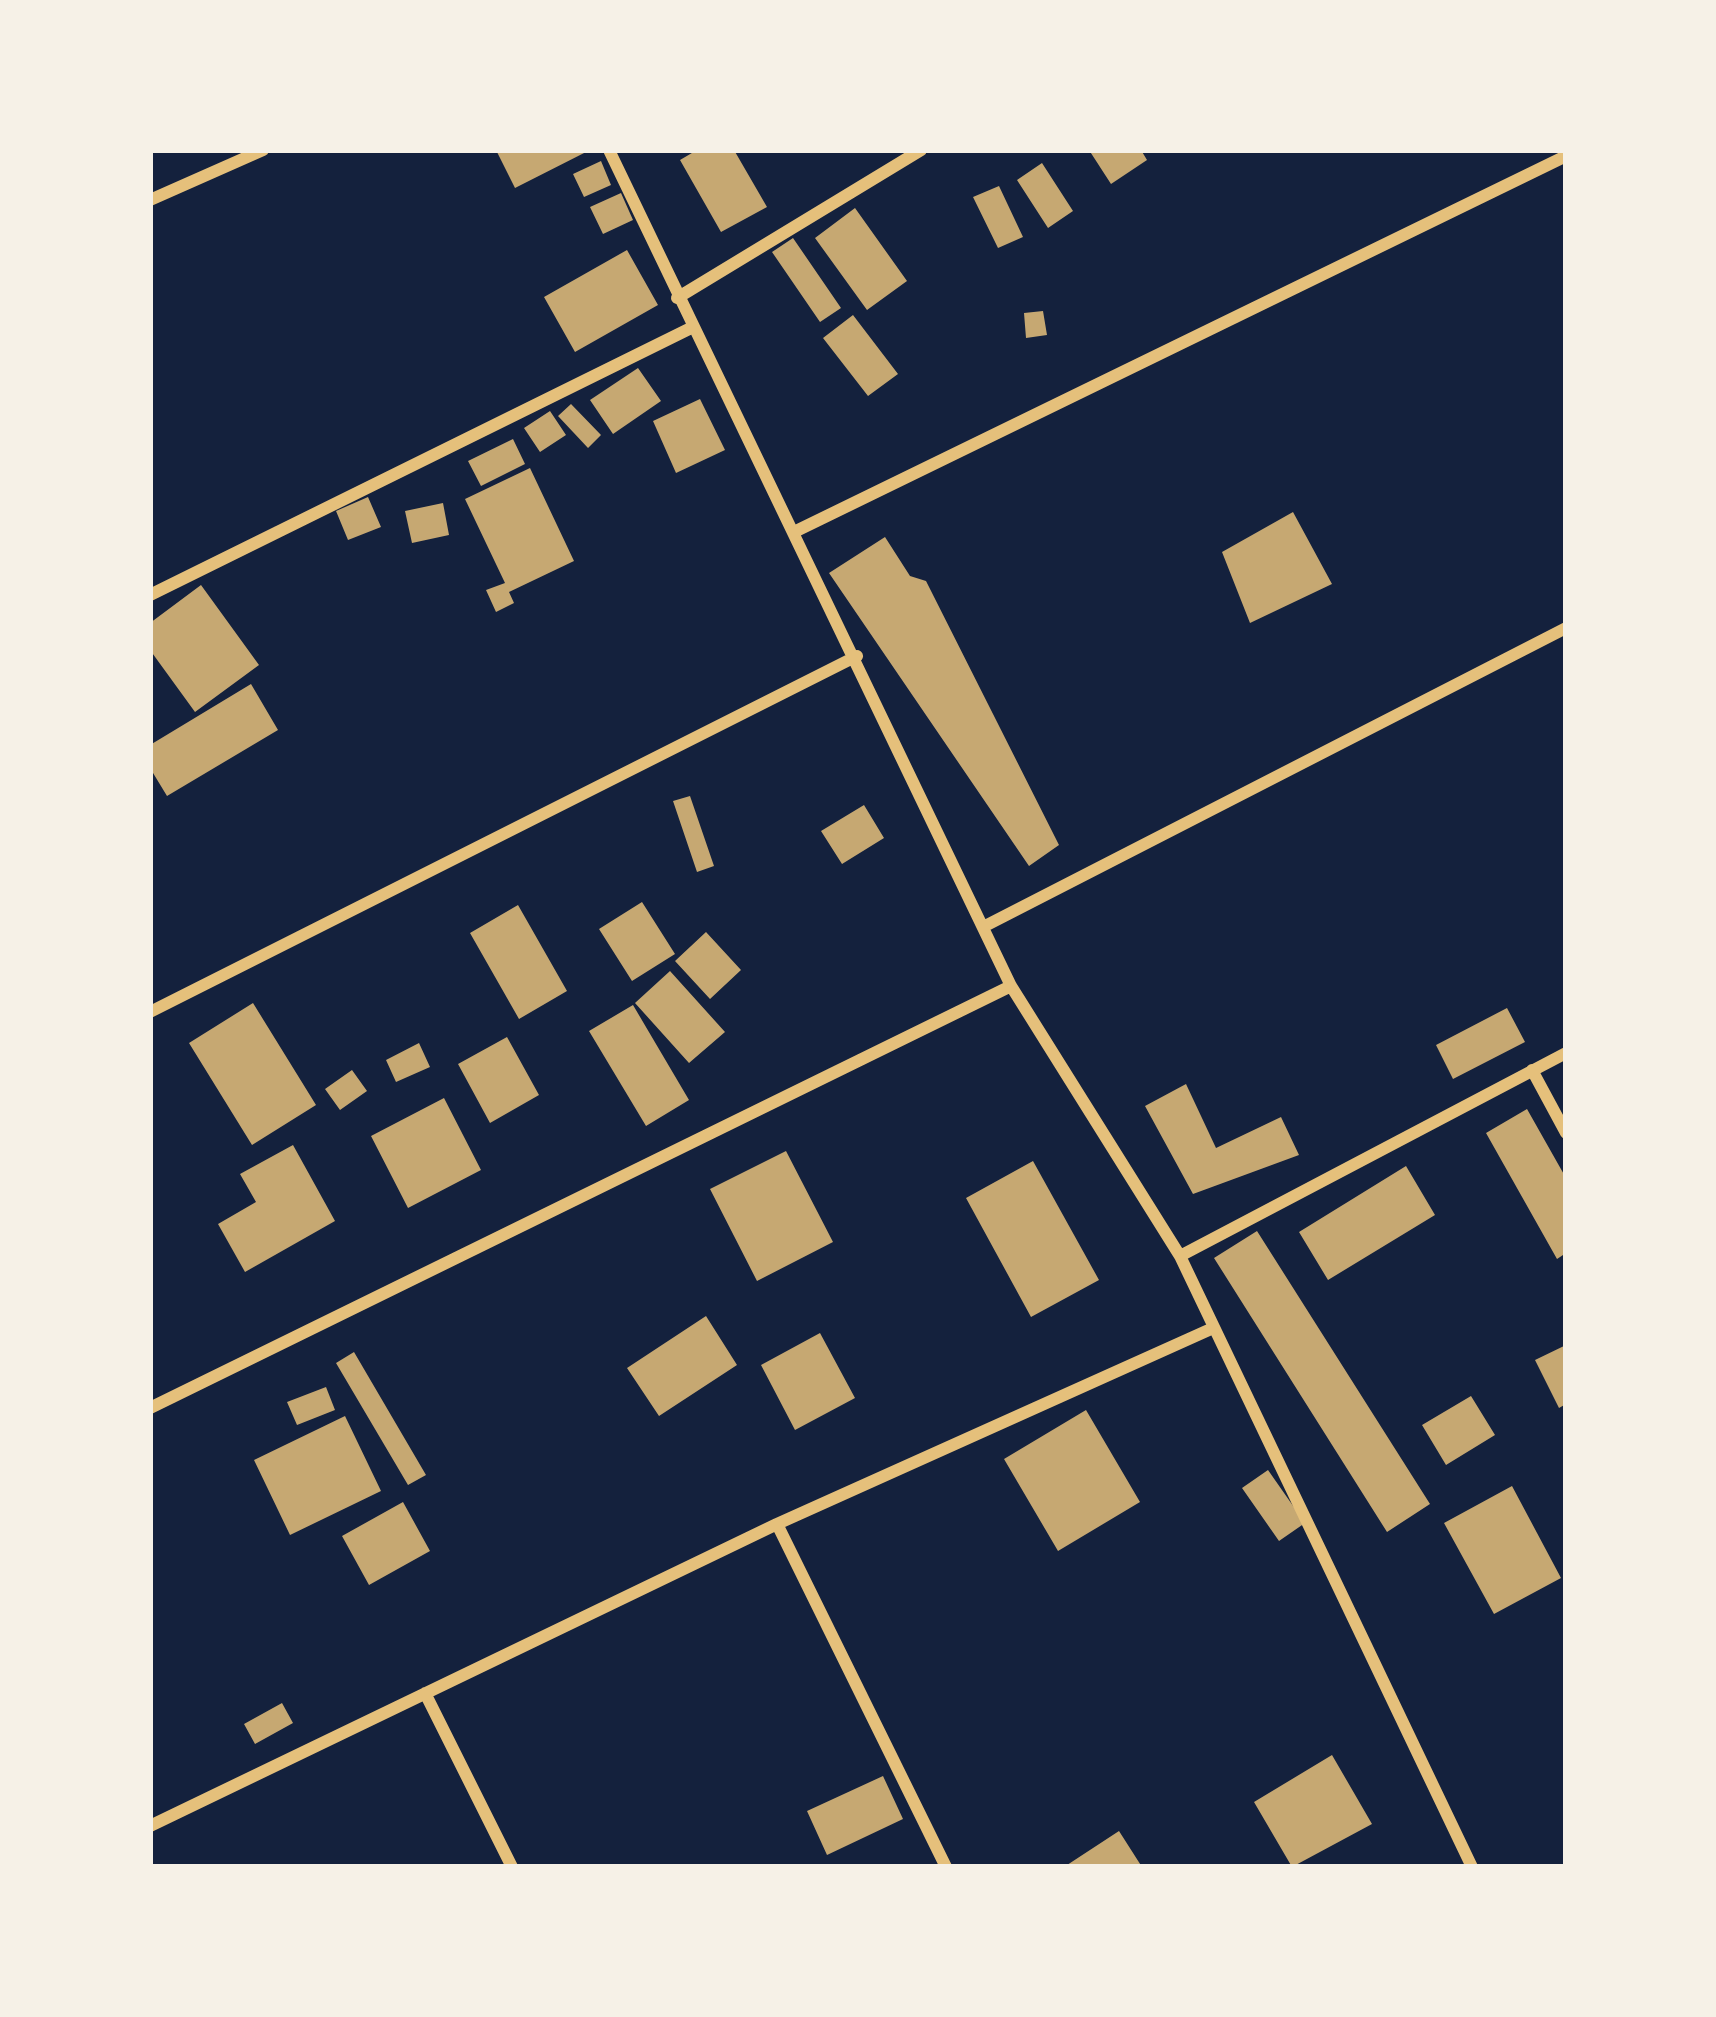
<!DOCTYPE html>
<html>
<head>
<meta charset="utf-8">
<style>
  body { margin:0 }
  #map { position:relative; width:1716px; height:2017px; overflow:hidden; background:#14213d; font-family:Poppins,sans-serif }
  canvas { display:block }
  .frame { position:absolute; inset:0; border:153px solid #f6f1e7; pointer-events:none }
</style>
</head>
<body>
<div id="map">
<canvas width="1716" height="2017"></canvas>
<div class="frame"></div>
</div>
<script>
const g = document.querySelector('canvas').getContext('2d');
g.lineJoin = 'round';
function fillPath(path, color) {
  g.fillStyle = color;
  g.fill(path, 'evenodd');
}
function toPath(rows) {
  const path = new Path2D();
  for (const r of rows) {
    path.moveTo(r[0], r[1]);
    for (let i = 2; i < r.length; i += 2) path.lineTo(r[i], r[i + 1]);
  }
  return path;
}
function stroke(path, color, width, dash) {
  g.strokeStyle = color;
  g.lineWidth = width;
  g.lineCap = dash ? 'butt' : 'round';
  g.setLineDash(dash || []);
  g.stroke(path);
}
fillPath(toPath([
  [496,150,590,150,515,188],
  [697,150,734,150,767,207,721,232,680,160],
  [1089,150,1141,150,1147,160,1111,184],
  [601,161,611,185,584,197,573,174],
  [1042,163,1073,211,1048,228,1017,180],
  [999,186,1023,237,998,248,973,197],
  [621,193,633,220,603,234,590,207],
  [855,208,907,281,867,310,815,238],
  [793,238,841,308,820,322,772,252],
  [627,250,658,305,575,352,544,297],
  [1043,311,1047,335,1026,338,1024,313],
  [853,315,898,374,868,396,823,338],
  [638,368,661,401,613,434,590,400],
  [700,399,725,450,676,473,653,421],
  [571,404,601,435,588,448,558,416],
  [550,411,566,435,540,452,524,428],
  [513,439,525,464,481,486,468,461],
  [530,468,574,561,509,592,514,603,496,612,486,590,505,583,465,499],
  [368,497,381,527,348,540,336,511],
  [443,503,449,535,412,543,405,511],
  [1293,512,1332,584,1250,623,1222,552],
  [885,537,910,576,926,581,1059,845,1029,866,829,573],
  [201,585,259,665,195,712,150,650,150,623],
  [251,684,278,730,167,796,150,768,150,745],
  [690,796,714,866,697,872,673,801],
  [864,805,884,838,842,864,821,831],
  [642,902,675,954,632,981,599,929],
  [518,905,567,991,519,1019,470,933],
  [706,932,741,970,710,999,675,961],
  [670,971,725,1032,689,1063,635,1003],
  [253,1003,316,1105,252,1145,189,1043],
  [633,1005,689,1100,646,1126,589,1031],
  [1507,1008,1525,1042,1453,1079,1436,1045],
  [507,1037,539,1095,490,1123,458,1064],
  [419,1043,430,1067,396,1082,386,1060],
  [352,1070,367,1091,340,1110,325,1089],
  [1186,1084,1216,1148,1281,1117,1299,1155,1193,1194,1145,1106],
  [444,1098,481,1170,408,1208,371,1136],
  [1527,1109,1566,1178,1566,1253,1557,1259,1486,1133],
  [293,1145,335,1221,245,1272,218,1224,256,1202,240,1174],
  [786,1151,833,1242,757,1281,710,1189],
  [1033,1161,1099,1280,1031,1317,966,1198],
  [1406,1166,1435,1215,1328,1280,1299,1232],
  [1257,1231,1430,1504,1387,1532,1214,1258],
  [706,1316,737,1365,659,1416,627,1368],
  [820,1333,855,1398,795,1430,761,1365],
  [1566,1345,1566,1404,1559,1408,1535,1360],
  [354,1352,426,1475,408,1485,336,1363],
  [326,1387,335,1410,297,1425,287,1402],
  [1471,1396,1495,1435,1446,1465,1422,1425],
  [1086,1410,1140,1502,1058,1551,1004,1459],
  [345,1416,381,1491,290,1535,254,1460],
  [1268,1470,1305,1523,1279,1541,1242,1488],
  [1512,1486,1561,1578,1494,1614,1444,1523],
  [403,1502,430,1551,369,1585,342,1536],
  [282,1703,293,1723,255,1744,244,1724],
  [1332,1755,1372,1824,1292,1867,1254,1802],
  [883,1776,903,1819,827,1855,807,1811],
  [1119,1831,1142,1867,1064,1867]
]), '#c6a872');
stroke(toPath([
  [609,150,1011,986,1180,1256,1472,1867],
  [150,200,263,150],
  [677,298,921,150],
  [794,532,1566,156],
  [150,595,691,328],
  [983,927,1566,628],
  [150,1012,857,656],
  [1532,1070,1566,1133],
  [1180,1256,1566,1053],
  [150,1408,1011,986],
  [777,1524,946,1867],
  [425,1693,512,1867],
  [150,1826,777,1524,1211,1329]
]), '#e5c07b', 12);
</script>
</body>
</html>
